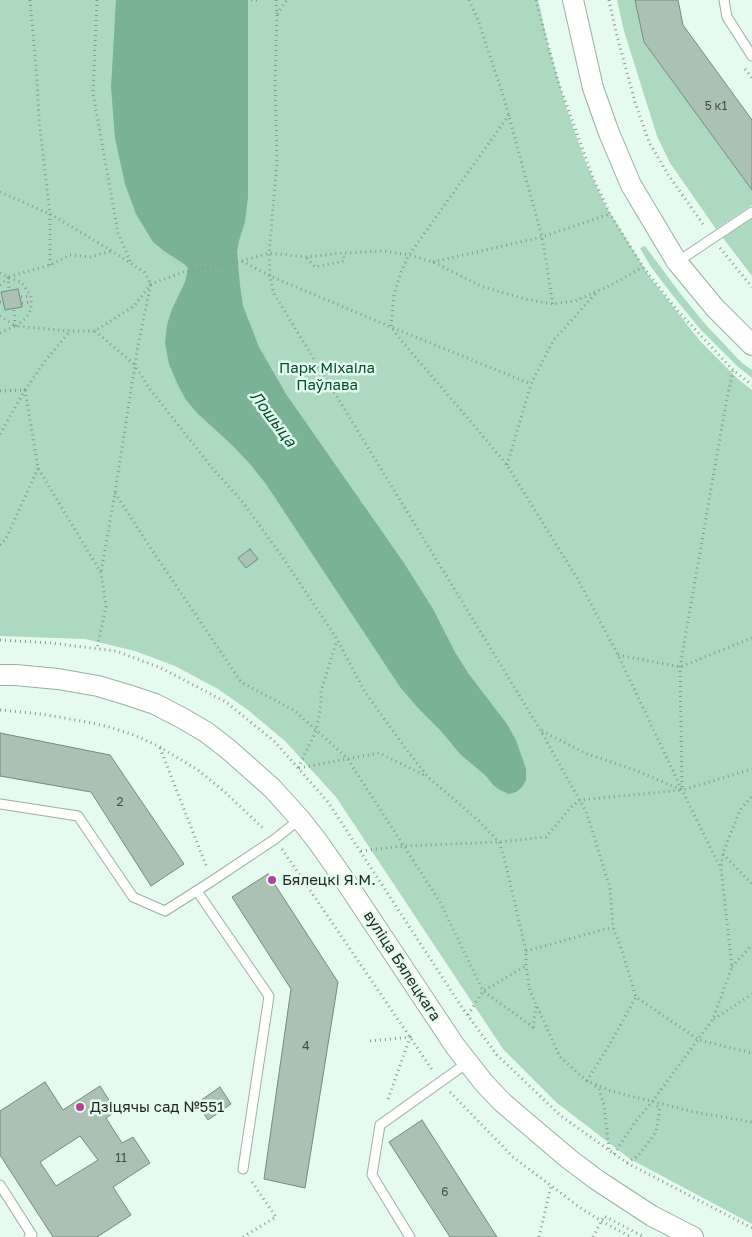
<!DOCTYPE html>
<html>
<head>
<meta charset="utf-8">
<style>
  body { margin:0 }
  canvas { display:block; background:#e5fbef }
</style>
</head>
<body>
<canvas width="752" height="1237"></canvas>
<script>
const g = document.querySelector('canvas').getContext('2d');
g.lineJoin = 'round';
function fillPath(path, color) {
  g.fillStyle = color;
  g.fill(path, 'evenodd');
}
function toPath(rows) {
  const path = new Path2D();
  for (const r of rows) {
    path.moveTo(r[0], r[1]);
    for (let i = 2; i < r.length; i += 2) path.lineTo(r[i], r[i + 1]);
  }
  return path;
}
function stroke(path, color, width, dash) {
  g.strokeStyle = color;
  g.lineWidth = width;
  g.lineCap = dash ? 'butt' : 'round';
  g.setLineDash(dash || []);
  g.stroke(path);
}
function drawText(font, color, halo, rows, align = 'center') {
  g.font = font + ' "Golos Text",sans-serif';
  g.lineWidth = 5;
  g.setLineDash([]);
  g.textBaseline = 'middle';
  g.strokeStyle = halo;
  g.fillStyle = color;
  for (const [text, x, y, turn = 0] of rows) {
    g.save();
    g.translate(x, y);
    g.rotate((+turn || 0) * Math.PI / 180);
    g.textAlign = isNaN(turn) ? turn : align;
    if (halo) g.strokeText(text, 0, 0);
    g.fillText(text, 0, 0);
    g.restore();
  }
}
fillPath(toPath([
  [0,0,538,0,548,44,567,110,586,163,604,203,649,276,700,341,739,380,752,390,752,1224,630,1159,557,1103,503,1049,336,797,285,741,248,710,218,689,175,666,135,651,85,639,0,636],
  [617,0,635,0,644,42,752,190,752,205,716,229,670,163,657,136,624,31],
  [752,218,752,276,723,238],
  [645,246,680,293,706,325,742,363,752,370,752,378,738,367,700,329,674,297,651,267,640,248]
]), '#add9c1');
fillPath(toPath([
  [116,0,248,0,248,197,245,222,239,241,237,252,240,285,243,306,259,347,286,394,404,563,433,609,455,652,468,673,507,724,516,740,526,769,526,780,522,787,516,792,509,794,500,790,493,785,486,776,460,754,441,731,418,708,400,687,266,484,250,464,232,445,197,413,186,400,177,383,169,364,165,343,167,325,172,309,185,282,188,268,184,264,164,251,153,242,136,214,125,184,115,138,111,87]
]), '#79b294');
const building = toPath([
  [635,0,678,0,683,25,752,120,752,190,644,42,635,0],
  [18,289,22,307,5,310,1,292,18,289],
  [250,549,258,559,246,568,238,558,250,549],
  [0,733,110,755,184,864,151,886,91,792,0,776,0,733],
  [268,874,338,982,305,1188,264,1179,291,989,232,897,268,874],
  [45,1082,63,1110,100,1086,116,1111,106,1118,122,1143,133,1137,150,1163,113,1187,131,1215,97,1237,53,1237,0,1155,0,1111,45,1082],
  [80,1136,98,1160,56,1186,40,1162,80,1136],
  [220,1087,231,1104,208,1120,197,1103,220,1087],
  [422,1120,497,1237,450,1237,389,1142,422,1120]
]);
fillPath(building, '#abc1b4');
stroke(building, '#768a7f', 1);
const service = toPath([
  [724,0,727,17,752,56],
  [677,262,752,212],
  [0,804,78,816,133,897,165,911,212,881,275,839,300,819],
  [197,891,269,996,243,1169],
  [0,1185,32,1235,29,1237],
  [410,1237,372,1175,380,1125,467,1063]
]);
const tertiary = toPath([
  [573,0,593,88,609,133,631,185,677,262,715,308,752,345],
  [0,675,15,675,58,679,98,686,128,695,155,704,182,718,206,732,228,749,272,788,300,819,318,842,346,882,455,1046,484,1083,502,1102,523,1120,569,1159,597,1180,652,1216,693,1237]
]);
stroke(service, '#9aafa3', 11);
stroke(tertiary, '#9aafa3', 22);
stroke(toPath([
  [30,0,37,79,39,120,50,214,50,265],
  [97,0,93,93,118,233,131,263],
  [251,0,257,0],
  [276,0,277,15,275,82,277,162,269,253,270,276,273,292,541,731,567,778,586,811,610,888,613,927,622,951,636,997,699,1040,752,1053],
  [469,0,478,20,504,98,542,237,553,304],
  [536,0,544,31,559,84,592,175,610,214,643,267,677,310,733,370,752,385],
  [609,0,616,32,635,102,649,142,669,176,705,227],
  [277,14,287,0],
  [745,69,752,78],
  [509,115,409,255,401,272,394,295,391,327,400,339,466,416,507,465,577,578,618,655,682,790,721,869],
  [0,192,50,214,112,251,144,272,151,284,138,345,135,365,149,388,213,469,241,500,281,555,337,639,365,692,406,749,428,777,479,821,499,842,504,857,526,951,526,966,530,991,560,1057,587,1081,611,1091,694,1112,752,1122],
  [720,248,752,287],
  [307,258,315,267,344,261,343,253],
  [242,261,270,276,391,327,531,384],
  [433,262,542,237,610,214],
  [0,273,8,277,50,265,70,255,90,257,112,251],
  [8,277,9,289],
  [9,278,21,282,31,296,31,310,25,319,16,326],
  [0,285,8,278],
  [21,297,31,296],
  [0,302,1,302],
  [22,303,31,302],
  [14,310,15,326],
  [0,316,15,326],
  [95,331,135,365,115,493,101,572],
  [0,333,15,326,70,331,95,331,134,306,151,284,184,272,242,261,269,253,307,257,343,253,384,251,409,255,433,262,483,287,525,299,553,304,575,301,613,284,643,267],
  [25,390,38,468,101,573,106,607,97,648],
  [0,391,25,390,45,361,70,331],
  [0,434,25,390],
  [507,465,531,384,553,341,596,293],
  [115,493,146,541,241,682,295,711,347,758,440,902,483,991,533,1027,536,1006],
  [0,545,6,539,38,468],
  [0,640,51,643,116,651,161,668,226,702,275,742,328,802,463,1009,497,1055,561,1116,627,1163,752,1228],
  [618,655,680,667,752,638],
  [0,710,41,714,87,722,109,727,134,735,160,747,198,770,226,793,265,830],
  [542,731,585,753,632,769,682,790,752,769],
  [160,748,207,868],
  [298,768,316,731,321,705,321,691,337,640],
  [299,768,379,753,426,776],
  [682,787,680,667,726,403,733,371],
  [282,849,433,1071],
  [361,851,403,846,499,842,546,837,571,807,580,800,682,790],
  [723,854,752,884],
  [526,951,613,927],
  [732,967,752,945],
  [468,1015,483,991,526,966],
  [714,1019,752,994],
  [370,1041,410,1037,387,1102],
  [587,1081,611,1042,636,997],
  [595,1086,599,1089,604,1105,609,1149],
  [450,1092,513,1157,578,1206,601,1221,631,1237],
  [614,1154,635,1122,652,1102,713,1019,732,967,721,869,723,853,740,810,752,796],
  [627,1163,638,1156,656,1132,660,1108,654,1104],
  [243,1237,276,1217,250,1179],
  [539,1237,551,1186],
  [593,1237,604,1216,644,1237]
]), '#89988f', 3, [1, 4]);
stroke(service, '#fff', 9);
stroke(tertiary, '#fff', 20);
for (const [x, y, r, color] of [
  [272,880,5,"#b84196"],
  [80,1107,5,"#b84196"]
]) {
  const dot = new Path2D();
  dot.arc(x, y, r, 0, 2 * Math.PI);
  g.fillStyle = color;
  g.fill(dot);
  stroke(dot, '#e5fbef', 2);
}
drawText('12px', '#424e46', null, [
  ["5 к1",716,106],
  ["2",120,802],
  ["4",306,1046],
  ["11",121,1158],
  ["6",445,1192]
]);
drawText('15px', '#045034', '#e5fbef', [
  ["Парк Міхаіла",327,368],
  ["Паўлава",327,385]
]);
drawText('15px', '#1f2722', '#e5fbef', [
  ["Бялецкі Я.М.",282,880],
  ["Дзіцячы сад №551",90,1107]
], 'left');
drawText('15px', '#1f2722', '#e5fbef', [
  ["вуліца Бялецкага",402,966,57]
]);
drawText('italic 16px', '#024f33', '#e5fbef', [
  ["Лошыца",273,419,53]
]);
</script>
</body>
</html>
